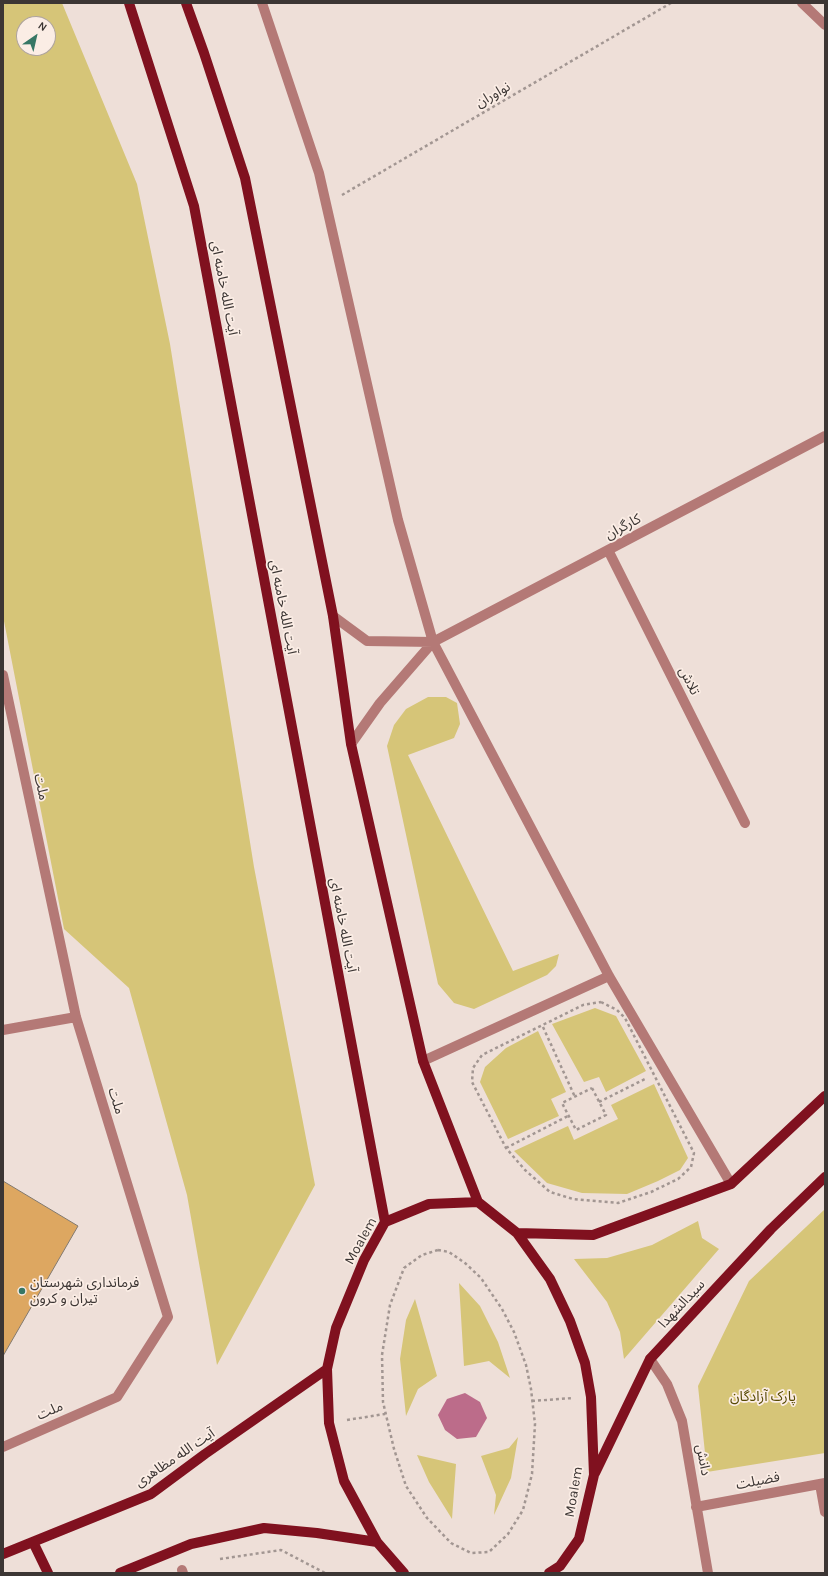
<!DOCTYPE html>
<html>
<head>
<meta charset="utf-8">
<style>
  body { margin:0 }
  #map { position:relative; width:828px; height:1576px; overflow:hidden; background:#eedfd8; font-family:Karla,sans-serif }
  canvas { display:block }
  .frame { position:absolute; inset:0; border:4px solid #3c3634; pointer-events:none }
  .north { position:absolute; left:16px; top:16px; width:40px; height:40px; box-sizing:border-box; background:#fbede5; border:1px solid #afa49e; border-radius:50%; rotate:34deg; font-size:11px; font-weight:700; line-height:16px; text-align:center; color:#3c3634 }
  .north::after { content:''; display:block; margin:auto; width:14px; height:18px; background:#377765; clip-path:polygon(50% 0,100% 100%,50% 72%,0 100%) }
</style>
</head>
<body>
<div id="map">
<canvas width="828" height="1576"></canvas>
<div class="frame"></div>
<div class="north">N</div>
</div>
<script>
const g = document.querySelector('canvas').getContext('2d');
g.lineJoin = 'round';
function fillPath(path, color) {
  g.fillStyle = color;
  g.fill(path, 'evenodd');
}
function toPath(rows) {
  const path = new Path2D();
  for (const r of rows) {
    path.moveTo(r[0], r[1]);
    for (let i = 2; i < r.length; i += 2) path.lineTo(r[i], r[i + 1]);
  }
  return path;
}
function stroke(path, color, width, dash) {
  g.strokeStyle = color;
  g.lineWidth = width;
  g.lineCap = dash ? 'butt' : 'round';
  g.setLineDash(dash || []);
  g.stroke(path);
}
function drawText(font, color, halo, rows, align = 'center') {
  g.font = font + ' Karla,"Noto Sans Arabic",sans-serif';
  g.lineWidth = 3.5;
  g.setLineDash([]);
  g.textBaseline = 'middle';
  g.strokeStyle = halo;
  g.fillStyle = color;
  for (const [text, x, y, turn = 0] of rows) {
    g.save();
    g.translate(x, y);
    g.rotate((+turn || 0) * Math.PI / 180);
    g.textAlign = isNaN(turn) ? turn : align;
    if (halo) g.strokeText(text, 0, 0);
    g.fillText(text, 0, 0);
    g.restore();
  }
}
fillPath(toPath([
  [3,3,62,3,137,184,170,344,254,867,315,1185,217,1365,187,1195,129,988,64,929,3,616],
  [24,24,48,24,48,48,24,48],
  [428,697,446,697,457,703,460,724,454,738,408,755,513,971,559,954,556,966,547,975,474,1009,454,1003,438,984,387,746,394,725,406,709],
  [595,1008,616,1016,646,1071,606,1092,599,1077,584,1082,552,1024],
  [538,1031,566,1092,551,1099,559,1116,508,1139,480,1082,485,1067,506,1048],
  [654,1084,688,1158,680,1170,658,1181,627,1194,582,1193,547,1183,514,1151,568,1126,574,1140,618,1119,611,1105],
  [825,1209,825,1453,707,1472,698,1386,749,1281],
  [698,1221,702,1238,719,1249,624,1359,620,1332,607,1302,574,1259,607,1258,652,1245],
  [459,1283,480,1306,498,1342,510,1378,489,1361,464,1366],
  [415,1299,437,1376,418,1389,406,1416,400,1359,406,1320],
  [518,1437,511,1478,494,1515,496,1495,481,1456,509,1448],
  [417,1455,456,1464,452,1519,429,1482]
]), '#d6c578');
fillPath(toPath([
  [465,1393,480,1402,487,1418,476,1437,457,1439,445,1430,438,1415,447,1399]
]), '#bc6c8a');
const building = toPath([
  [3,1181,78,1226,3,1356,3,1181]
]);
fillPath(building, '#dda761');
stroke(building, '#82796f', 1);
stroke(toPath([
  [342,195,671,3],
  [601,1002,617,1010,625,1018,694,1153,691,1167,678,1179,651,1192,618,1203,573,1199,550,1192,525,1170,506,1148,472,1082,473,1068,482,1055,583,1005,601,1002],
  [543,1027,575,1097],
  [592,1088,606,1115,576,1130,562,1103,592,1088],
  [599,1102,647,1078],
  [506,1148,568,1116],
  [438,1250,449,1252,465,1263,481,1278,502,1309,514,1332,526,1365,531,1389,535,1424,532,1474,523,1510,508,1534,489,1552,471,1553,451,1543,427,1518,406,1486,394,1449,383,1402,382,1355,390,1305,404,1268,422,1255,438,1250],
  [532,1401,573,1398],
  [347,1420,385,1414],
  [220,1559,281,1550,325,1573]
]), '#a29692', 2.5, [3, 3]);
stroke(toPath([
  [262,3,319,173,398,520,433,642,609,976,731,1184],
  [802,3,825,25],
  [608,550,745,823],
  [333,616,367,641,433,642,380,703,351,744],
  [433,642,825,436],
  [3,675,76,1017,168,1317,117,1397,3,1447],
  [3,1030,76,1017],
  [423,1061,609,976],
  [650,1359,667,1384,682,1421,708,1573],
  [820,1484,825,1512],
  [696,1507,825,1483],
  [182,1570,183,1573]
]), '#b47976', 10);
stroke(toPath([
  [129,3,194,206,385,1222],
  [186,3,204,53,245,178,333,616,351,744,423,1061,478,1202],
  [517,1233,593,1235,731,1184,825,1096],
  [595,1473,650,1359,771,1229,825,1177],
  [33,1542,48,1573],
  [3,1554,151,1494,205,1454,327,1369],
  [120,1573,191,1544,264,1528,317,1533,377,1542],
  [404,1573,377,1542,344,1481,329,1423,327,1369,336,1328,364,1260,385,1222,429,1204,478,1202,517,1233,550,1279,570,1321,585,1363,591,1397,594,1475,579,1539,560,1566,549,1573]
]), '#80111f', 10);
for (const [x, y, r, color] of [
  [22,1291,4,"#377765"]
]) {
  const dot = new Path2D();
  dot.arc(x, y, r, 0, 2 * Math.PI);
  g.fillStyle = color;
  g.fill(dot);
  stroke(dot, '#fbede5', 1.5);
}
drawText('14px', '#3c3634', '#fbede5', [
  ["نواوران",493,95,-30],
  ["آیت الله خامنه ای",224,288,79],
  ["کارگران",623,527,-28],
  ["آیت الله خامنه ای",283,607,79],
  ["تلاش",689,681,63],
  ["ملت",41,787,78],
  ["آیت الله خامنه ای",343,925,79],
  ["ملت",116,1101,73],
  ["Moalem",361,1241,-61],
  ["سیدالشهدا",682,1304,-47],
  ["ملت",50,1411,-24],
  ["آیت الله مظاهری",175,1458,-34],
  ["دانش",703,1460,80],
  ["فضیلت",758,1481,-11],
  ["Moalem",574,1492,-80]
]);
drawText('14px', '#3c3634', '#fbede5', [
  ["فرمانداری شهرستان",30,1283],
  ["تیران و کرون",30,1299]
], 'left');
drawText('14px', '#564903', '#fbede5', [
  ["پارک آزادگان",763,1397]
]);
</script>
</body>
</html>
